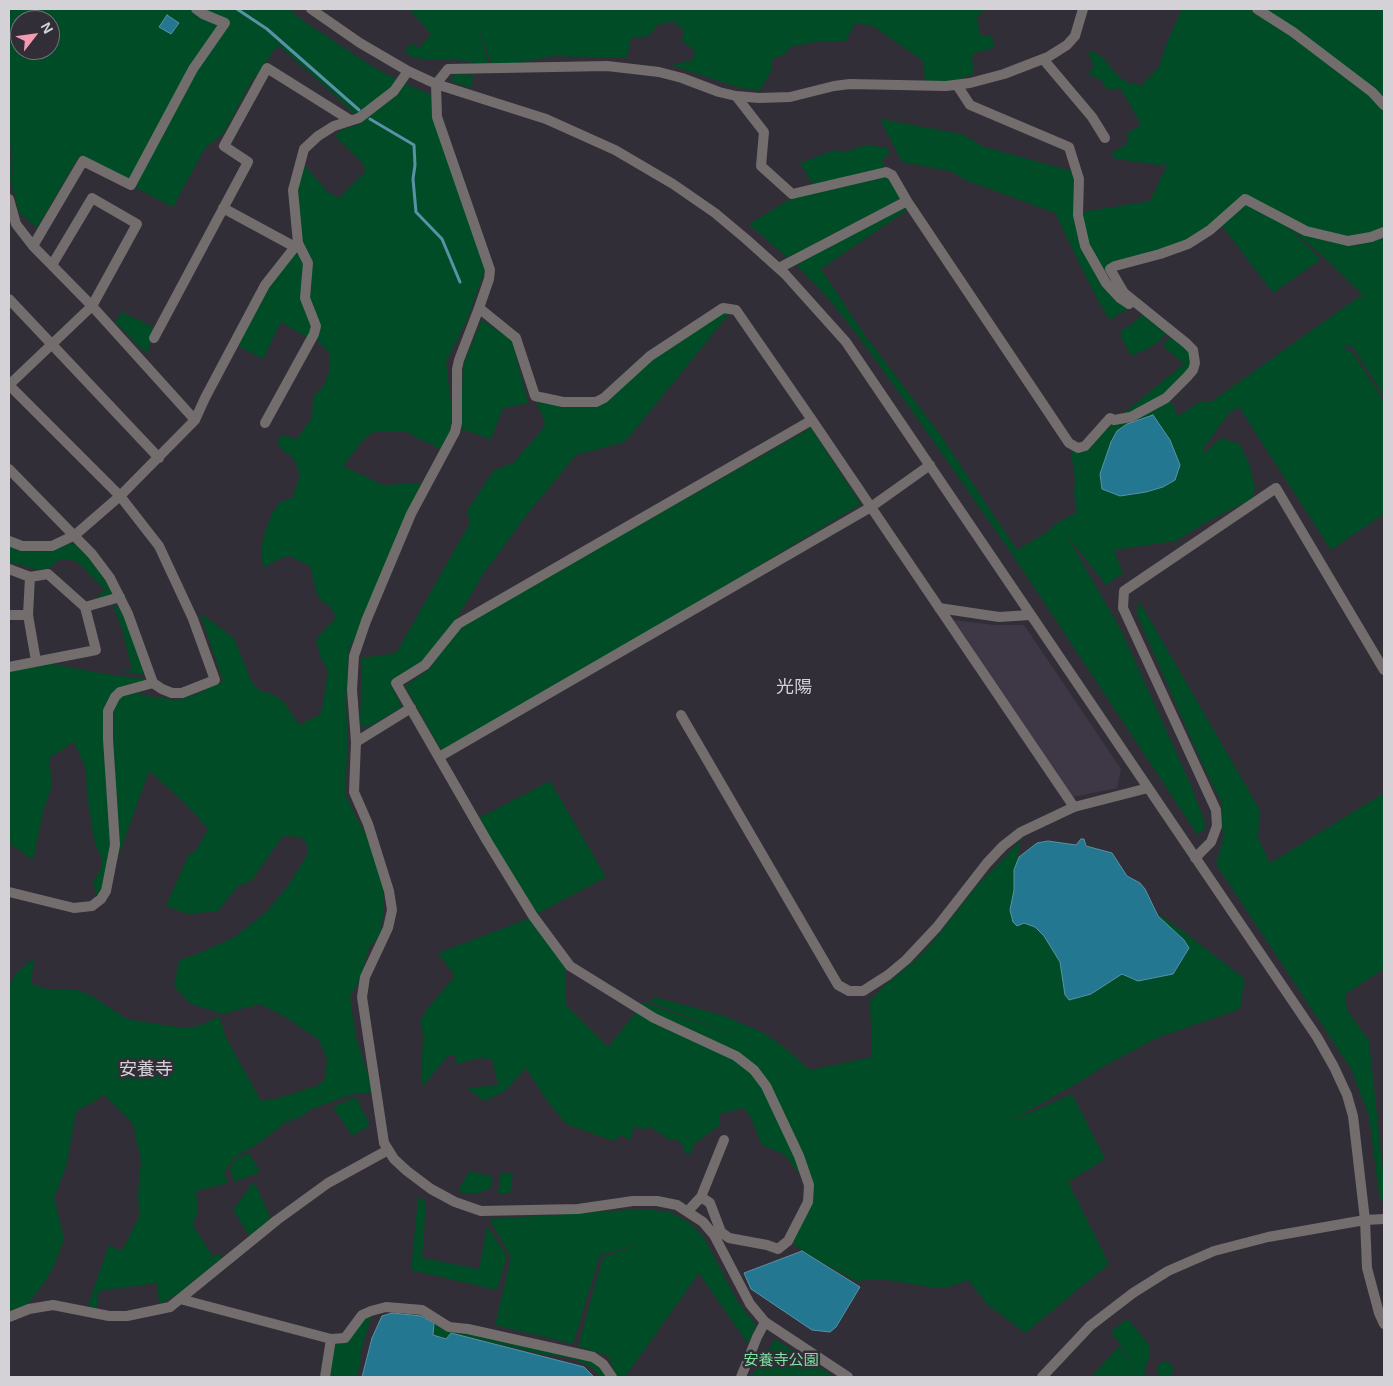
<!DOCTYPE html>
<html>
<head>
<meta charset="utf-8">
<style>
  body { margin:0 }
  #map { position:relative; width:1393px; height:1386px; overflow:hidden; background:#322e37; font-family:Arial,sans-serif }
  canvas { display:block }
  .frame { position:absolute; inset:0; border:10px solid #d4d1d7; pointer-events:none }
  .north { position:absolute; left:10px; top:10px; width:50px; height:50px; box-sizing:border-box; background:#322e37; border:1px solid #736f77; border-radius:50%; rotate:60deg; font-size:14px; font-weight:700; line-height:20px; text-align:center; color:#d4d1d7 }
  .north::after { content:''; display:block; margin:auto; width:18px; height:22px; background:#f29aaf; clip-path:polygon(50% 0,100% 100%,50% 72%,0 100%) }
</style>
</head>
<body>
<div id="map">
<canvas width="1393" height="1386"></canvas>
<div class="frame"></div>
<div class="north">N</div>
</div>
<script>
const g = document.querySelector('canvas').getContext('2d');
g.lineJoin = 'round';
function fillPath(path, color) {
  g.fillStyle = color;
  g.fill(path, 'evenodd');
}
function toPath(rows) {
  const path = new Path2D();
  for (const r of rows) {
    if (r.length === 3) {
      path.moveTo(r[0] + r[2], r[1]);
      path.arc(r[0], r[1], r[2], 0, 2 * Math.PI);
      continue;
    }
    path.moveTo(r[0], r[1]);
    for (let i = 2; i < r.length; i += 2) path.lineTo(r[i], r[i + 1]);
  }
  return path;
}
function stroke(path, color, width, dash) {
  g.strokeStyle = color;
  g.lineWidth = width;
  g.lineCap = dash ? 'butt' : 'round';
  g.setLineDash(dash || []);
  g.stroke(path);
}
function drawText(font, color, halo, rows, align = 'center') {
  g.font = font + ' Arial,"Noto Sans JP",sans-serif';
  g.lineWidth = 5;
  g.setLineDash([]);
  g.textBaseline = 'middle';
  g.strokeStyle = halo;
  g.fillStyle = color;
  for (const [text, x, y, turn = 0] of rows) {
    g.save();
    g.translate(x, y);
    g.rotate((+turn || 0) * Math.PI / 180);
    g.textAlign = isNaN(turn) ? turn : align;
    if (halo) g.strokeText(text, 0, 0);
    g.fillText(text, 0, 0);
    g.restore();
  }
}
fillPath(toPath([
  [954,620,994,625,1024,625,1121,769,1117,788,1073,797]
]), '#3e3745');
fillPath(toPath([
  [9,9,289,9,305,22,373,67,408,85,430,94,434,114,485,270,467,320,446,362,452,413,450,433,442,450,406,432,375,431,365,438,343,466,383,485,424,483,419,487,372,611,349,648,346,702,348,741,345,793,355,815,370,842,383,885,384,909,380,935,369,948,360,980,350,996,356,1038,374,1092,354,1094,309,1110,304,1115,284,1124,296,1110,281,1126,259,1143,235,1157,224,1172,228,1183,196,1191,198,1210,193,1225,213,1257,219,1253,222,1258,175,1296,159,1304,157,1283,99,1291,96,1310,88,1305,109,1245,122,1251,139,1216,138,1193,141,1162,133,1124,104,1095,76,1112,66,1167,54,1198,64,1239,54,1266,42,1286,26,1306,9,1310,9,985,17,972,34,958,31,984,51,990,74,989,90,995,127,1019,177,1027,192,1027,202,1025,219,1016,226,1038,261,1101,279,1098,319,1085,325,1079,327,1059,319,1040,287,1018,260,1004,223,1014,191,1004,174,986,179,960,200,953,234,937,265,913,287,887,307,855,307,845,301,837,283,836,251,881,238,886,218,911,187,914,166,906,188,856,196,850,208,829,185,803,149,771,113,871,97,896,93,883,101,868,101,857,95,844,87,796,86,769,74,742,49,758,52,786,44,808,33,860,9,843,9,668,36,661,106,674,145,679,140,695,178,700,197,694,223,681,200,613,234,638,252,683,260,691,272,694,283,701,299,725,321,714,328,672,320,656,316,639,336,618,329,605,323,603,317,594,310,566,289,556,279,559,263,568,261,550,264,535,272,513,279,503,293,497,300,474,293,457,285,452,277,443,281,436,284,435,297,439,312,417,313,396,323,387,330,369,329,353,315,337,308,338,281,322,263,359,238,346,269,286,295,247,294,195,305,166,328,192,339,198,366,171,361,161,335,136,341,130,363,123,337,97,278,45,250,84,224,133,205,148,173,207,78,158,37,228,19,213,9,173,9,155,14,183,9,131],
  [20,20,50,20,50,50,20,50],
  [409,9,986,9,977,16,980,36,992,35,994,48,975,53,972,56,974,74,953,81,925,81,923,61,873,26,855,23,846,41,821,41,790,47,787,53,771,60,772,69,760,91,737,87,671,65,693,60,695,51,682,41,684,30,673,22,679,21,678,20,657,25,649,36,631,38,627,58,553,56,493,68,477,25,489,65,451,59,423,59,412,57,405,52,411,43,419,48,431,34],
  [1182,9,1384,9,1384,96,1373,92,1384,105,1384,396,1352,346,1341,347,1352,352,1384,401,1384,514,1331,550,1239,407,1229,413,1205,446,1203,454,1221,438,1239,444,1249,463,1255,487,1253,498,1205,523,1176,541,1114,550,1123,573,1106,585,1067,536,1121,630,1190,783,1206,825,1203,831,1197,834,1012,554,917,418,859,337,828,298,796,265,902,206,907,210,821,269,864,334,939,433,1017,550,1052,529,1049,528,1077,512,1074,494,1075,478,1071,452,1085,451,1113,422,1186,362,1195,361,1168,395,1178,416,1201,401,1212,401,1360,296,1366,298,1323,256,1281,221,1321,259,1273,293,1219,222,1188,244,1104,271,1128,308,1110,320,1097,299,1055,213,965,180,950,171,902,162,880,119,962,134,984,147,1076,172,1081,212,1150,201,1167,165,1168,154,1166,166,1116,159,1111,153,1127,144,1128,133,1141,124,1120,88,1107,90,1101,80,1088,74,1094,66,1088,52,1093,52,1103,58,1120,78,1129,83,1141,85,1143,89,1142,85,1159,67,1167,42],
  [456,74,473,75,472,88,452,82,451,79],
  [866,145,887,148,890,153,882,160,885,169,813,185,800,163,834,150,844,152],
  [884,176,892,182,900,194,898,200,787,258,749,224,792,198],
  [122,312,157,329,146,354,115,322],
  [717,314,729,314,625,442,576,455,525,517,484,573,455,621,421,662,390,682,402,707,367,728,360,724,362,658,396,653,470,523,467,511,494,470,513,463,541,431,545,422,537,404,540,400,586,405],
  [1142,315,1152,319,1167,331,1163,338,1149,348,1131,356,1122,339,1121,330,1131,325],
  [482,320,512,340,528,403,503,408,491,439,461,429,463,364],
  [1173,335,1192,347,1194,360,1183,363,1162,345],
  [811,428,861,504,525,707,445,750,439,747,405,686,428,670,462,625],
  [72,543,78,545,89,557,113,592,107,599,94,600,105,590,81,565,72,559,59,560,50,568,39,570,9,562,9,545,24,551,44,552],
  [1139,601,1260,810,1258,838,1270,863,1384,793,1384,969,1345,994,1347,1010,1369,1041,1384,1180,1384,1203,1379,1196,1369,1116,1351,1069,1216,864,1223,839,1221,802,1201,761,1137,615],
  [113,605,117,605,124,616,147,675,118,671,132,670,123,632],
  [550,781,606,877,533,916,475,820],
  [1021,840,1014,877,1135,898,1184,932,1245,979,1240,1009,1159,1037,1102,1067,1086,1078,1009,1122,1072,1094,1105,1159,1068,1182,1109,1264,1025,1333,987,1304,968,1280,948,1287,931,1287,881,1279,856,1281,812,1257,788,1241,804,1219,814,1193,785,1155,762,1145,751,1118,744,1108,719,1114,719,1126,695,1143,690,1155,683,1151,684,1146,676,1139,668,1139,649,1126,645,1130,635,1126,630,1140,621,1135,614,1141,566,1124,545,1098,526,1068,505,1091,484,1101,467,1088,498,1085,492,1059,480,1058,456,1064,456,1055,449,1055,421,1088,423,1034,420,1021,427,1009,455,976,438,953,530,918,566,966,566,1005,608,1047,644,1002,739,1037,650,1002,654,997,722,1015,762,1032,784,1047,810,1070,872,1057,870,1001,887,983,912,963,926,950,979,883],
  [356,1097,370,1125,352,1136,333,1107],
  [249,1153,260,1172,234,1182,230,1168,236,1159],
  [469,1171,493,1177,491,1188,475,1194,458,1192],
  [501,1172,513,1174,510,1194,498,1193],
  [252,1184,256,1185,271,1219,250,1237,233,1210],
  [418,1197,426,1202,422,1258,479,1269,487,1226,507,1256,497,1290,411,1270],
  [644,1209,671,1212,691,1224,705,1239,737,1301,756,1325,748,1344,699,1273,625,1377,617,1377,608,1356,578,1346,603,1257,640,1244,600,1255,573,1344,495,1325,511,1257,489,1219],
  [367,1315,371,1318,361,1350,360,1367,356,1377,328,1377,332,1349,338,1343,345,1344],
  [1128,1319,1149,1345,1150,1355,1144,1371,1147,1377,1091,1377,1119,1346,1136,1370,1118,1341,1112,1334,1113,1329],
  [434,1323,447,1331,476,1335,592,1360,608,1377,600,1377,593,1368,574,1359,541,1354,451,1333,446,1339,433,1334],
  [775,1339,835,1377,751,1377],
  [1165,1370,8]
]), '#004c26');
const water = toPath([
  [167,15,179,23,171,34,159,27,167,15],
  [1153,415,1170,440,1180,465,1175,480,1163,487,1146,492,1120,496,1102,489,1100,474,1111,442,1117,431,1127,424,1153,415],
  [1081,839,1084,839,1086,846,1112,853,1127,876,1140,883,1145,889,1158,916,1184,940,1189,948,1173,974,1138,981,1122,974,1091,994,1069,1000,1065,995,1060,962,1044,936,1035,927,1024,923,1017,926,1013,922,1010,910,1014,890,1014,870,1019,857,1037,843,1048,841,1076,845,1081,839],
  [802,1251,860,1287,836,1327,830,1332,812,1330,751,1289,744,1273,802,1251],
  [392,1313,421,1316,434,1323,433,1335,446,1339,451,1333,584,1367,594,1377,362,1377,372,1338,382,1316,392,1313]
]);
fillPath(water, '#237791');
stroke(water, '#5892a6', 1);
stroke(toPath([
  [237,9,267,29,359,110],
  [370,119,414,145,415,165,413,179,416,212,442,239,460,282]
]), '#5892a6', 3);
stroke(toPath([
  [311,9,360,43,408,71,436,84,546,119,615,150,673,184,715,213,746,239,785,274,846,342,1317,1037,1334,1067,1347,1095,1353,1116,1365,1220,1367,1268,1379,1313,1384,1324],
  [1257,9,1293,32,1372,92,1384,105],
  [1043,59,1092,117,1105,138],
  [957,85,970,105,1069,147,1079,179,1078,215,1085,246,1106,283,1120,298,1129,304],
  [736,96,764,132,761,166,792,194,886,172,892,175,907,201,1069,443,1078,448,1085,446,1110,418,1114,420,1131,417,1166,398,1187,377,1193,370,1195,363,1193,350,1186,343,1124,293,1110,269,1115,266,1160,254,1188,244,1210,230,1245,199,1306,231,1348,241,1371,237,1384,232],
  [9,199,16,224,33,246,92,306,195,420],
  [223,208,295,247],
  [33,246,83,161,131,185,193,69,225,23,203,14,196,9],
  [779,268,907,201],
  [9,299,159,458],
  [479,308,516,338,535,396,563,402,596,402,604,398,650,356,723,308,736,310,812,420,1074,807],
  [154,338,248,162,224,146,267,68,350,120],
  [9,385,120,496,159,546,193,619,215,680,182,693,172,693,162,689,153,683,128,614,110,578,92,554,9,469],
  [9,385,92,306,137,224,92,198,52,265],
  [265,423,314,334,316,326,305,298,308,263,298,243],
  [9,541,22,546,52,546,75,535,120,496,195,420,205,398,265,285,298,243,293,190,304,149,318,136,334,126,359,118,394,91,408,71],
  [9,569,30,577,48,574,85,607,96,650,9,667],
  [30,577,28,615,36,661],
  [85,607,120,597],
  [939,608,999,617,1030,615],
  [9,615,28,615],
  [681,715,838,985,849,991,863,991,888,975,906,960,937,927,987,863,1003,846,1021,832,1074,807,1148,788],
  [356,742,411,708],
  [439,757,871,507,930,465],
  [1195,858,1211,842,1217,826,1216,810,1123,608,1124,591,1276,488,1384,670],
  [9,892,74,908,92,906,101,899,106,891,115,845,108,739,108,711,115,697,120,692,153,683],
  [701,1197,724,1140],
  [688,1211,701,1197,710,1203,721,1232,729,1238,767,1245,778,1249,788,1241,808,1202,809,1185,799,1156,766,1086,754,1070,736,1056,654,1018,570,966,533,916,487,841,396,683,425,665,458,624,812,420],
  [180,1299,331,1339,345,1338,362,1315,371,1311,386,1307,422,1310,449,1327,468,1329,593,1357,603,1364,612,1377],
  [9,1317,29,1309,53,1305,109,1316,127,1316,170,1307,277,1220,328,1183,388,1150],
  [325,1377,331,1339],
  [741,1377,757,1337,765,1322],
  [848,1377,765,1322,750,1304,714,1235,703,1222,677,1205,657,1201,633,1201,578,1209,481,1211,455,1202,431,1189,407,1171,394,1159,384,1143,362,997,365,977,388,928,392,910,389,891,368,824,354,792,356,742,352,690,354,656,366,621,411,514,455,432,457,423,457,369,459,360,479,308,489,279,490,270,437,117,436,84,448,69,607,66,659,72,682,78,719,92,736,96,759,98,790,97,834,86,850,84,946,86,970,83,1004,74,1048,57,1067,45,1075,36,1083,9],
  [1042,1377,1090,1326,1133,1293,1168,1271,1214,1251,1268,1237,1365,1220,1384,1219]
]), '#736d6d', 10);
drawText('15px', '#7be5a0', '#322e37', [
  ["安養寺公園",781,1361]
]);
drawText('18px', '#d4d1d7', '#322e37', [
  ["光陽",794,688],
  ["安養寺",146,1070]
]);
</script>
</body>
</html>
